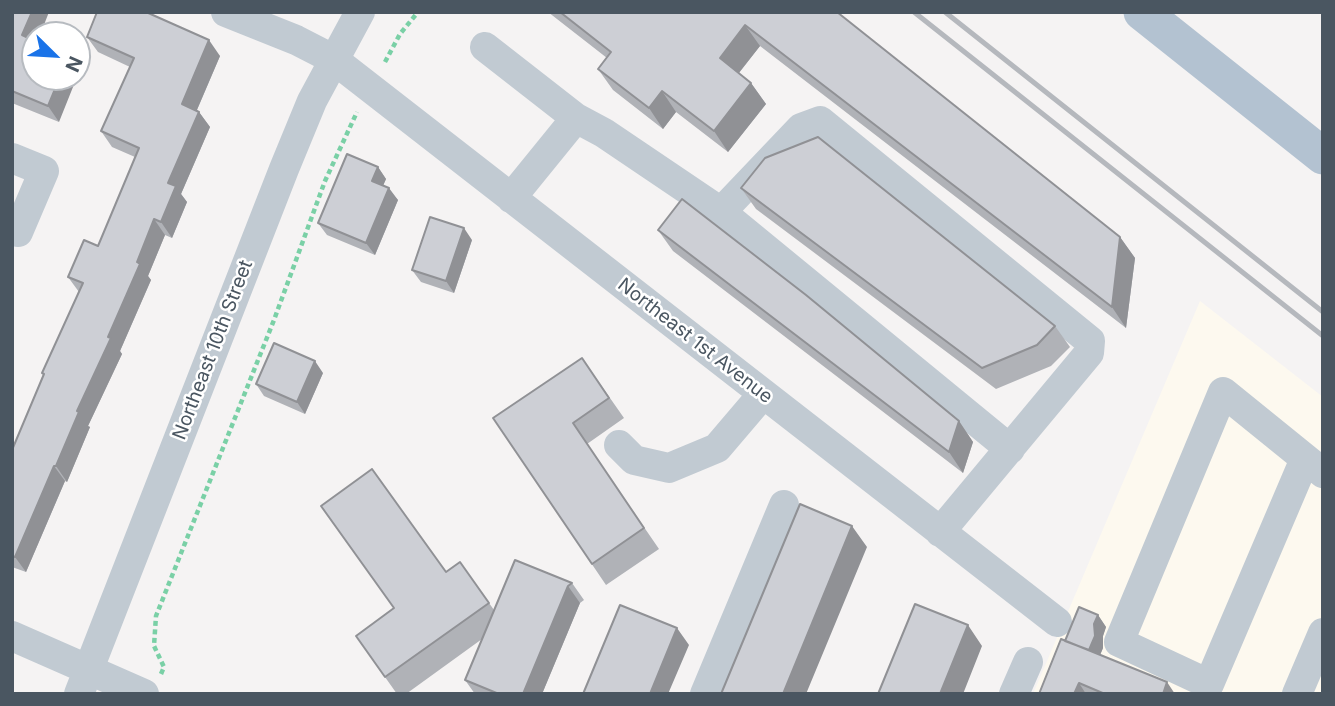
<!DOCTYPE html>
<html>
<head>
<meta charset="utf-8">
<style>
  body { margin:0 }
  #map { position:relative; width:1335px; height:706px; overflow:hidden; background:#f5f3f3; font-family:Inter,sans-serif }
  canvas { display:block }
  .frame { position:absolute; inset:0; border:14px solid #4a5661; pointer-events:none }
  .north { position:absolute; left:21px; top:21px; width:70px; height:70px; box-sizing:border-box; background:#fff; border:2px solid #b7bbc0; border-radius:50%; rotate:114deg; font-size:19px; font-weight:700; line-height:28px; text-align:center; color:#4a5661 }
  .north::after { content:''; display:block; margin:auto; width:24px; height:32px; background:#1a73e8; clip-path:polygon(50% 0,100% 100%,50% 72%,0 100%) }
</style>
</head>
<body>
<div id="map">
<canvas width="1335" height="706"></canvas>
<div class="frame"></div>
<div class="north">N</div>
</div>
<script>
const g = document.querySelector('canvas').getContext('2d');
g.lineJoin = 'round';
function fillPath(path, color) {
  g.fillStyle = color;
  g.fill(path, 'evenodd');
}
function toPath(rows) {
  const path = new Path2D();
  for (const r of rows) {
    path.moveTo(r[0], r[1]);
    for (let i = 2; i < r.length; i += 2) path.lineTo(r[i], r[i + 1]);
  }
  return path;
}
function stroke(path, color, width, dash) {
  g.strokeStyle = color;
  g.lineWidth = width;
  g.lineCap = dash ? 'butt' : 'round';
  g.setLineDash(dash || []);
  g.stroke(path);
}
function drawText(font, color, halo, rows, align = 'center') {
  g.font = font + ' Inter,sans-serif';
  g.lineWidth = 5;
  g.setLineDash([]);
  g.textBaseline = 'middle';
  g.strokeStyle = halo;
  g.fillStyle = color;
  for (const [text, x, y, turn = 0] of rows) {
    g.save();
    g.translate(x, y);
    g.rotate((+turn || 0) * Math.PI / 180);
    g.textAlign = isNaN(turn) ? turn : align;
    if (halo) g.strokeText(text, 0, 0);
    g.fillText(text, 0, 0);
    g.restore();
  }
}
fillPath(toPath([
  [1200,301,1323,397,1323,694,1033,694]
]), '#fdf9ef');
stroke(toPath([
  [385,62,400,34,418,12],
  [161,674,164,667,154,646,156,616,274,320,325,181,357,112]
]), '#7ad0a6', 4.5, [5, 3.5]);
stroke(toPath([
  [226,12,296,40,333,59,1057,622],
  [485,47,576,118],
  [12,158,44,171,18,232,12,229],
  [511,198,576,118,604,133,721,212,801,128,820,121,1090,341,1089,353,940,532],
  [721,212,1010,449],
  [619,445,634,460,669,468,717,448,763,394],
  [1305,459,1209,684,1119,642,1223,392,1323,473],
  [12,636,144,694],
  [79,694,284,169,312,101,360,12],
  [705,694,784,505],
  [1014,694,1028,662],
  [1297,694,1323,633]
]), '#c1cad2', 30);
stroke(toPath([
  [1142,12,1323,156]
]), '#b3c2d1', 37);
stroke(toPath([
  [914,12,1323,336],
  [945,12,1323,312]
]), '#b5b8bd', 5);
fillPath(toPath([
  [12,12,35,35,59,122,12,103],
  [93,12,146,12,220,56,197,110,199,112,210,127,181,194,187,202,172,238,165,235,148,276,151,280,120,351,122,354,88,426,90,427,67,482,65,481,26,572,12,567,12,450,43,375,42,373,79,292,68,277,98,246,135,157,112,147,101,131,130,67,98,52,87,37,97,14],
  [548,12,837,12,1120,237,1135,258,1126,328,760,46,739,73,751,83,766,104,728,152,676,112,663,129,613,90,598,69,607,58],
  [378,167,386,179,383,185,398,200,375,255,327,235,318,223],
  [741,188,1055,326,1070,347,1051,366,996,389,756,209],
  [658,230,959,421,973,442,963,473,673,251],
  [472,240,454,293,421,282,412,270],
  [582,358,624,418,587,444,659,549,606,585,493,418],
  [323,373,305,414,264,396,256,384],
  [460,562,494,610,572,583,584,600,580,603,542,694,475,694,465,680,482,639,406,694,397,694,356,636],
  [1098,615,1106,627,1103,636,1103,648,1100,655,1175,694,1039,694,1065,641]
]), '#b0b2b7');
fillPath(toPath([
  [32,12,49,12,40,35,35,35,35,46,22,35],
  [745,25,760,46,734,79,720,58],
  [209,40,220,56,193,119,182,104],
  [60,77,77,77,59,122,48,106],
  [751,83,766,104,728,152,714,131],
  [662,91,676,112,663,129,649,108],
  [199,112,210,127,181,194,187,202,172,238,161,222,168,183],
  [378,167,386,179,380,193,372,181],
  [389,188,398,200,375,255,366,243],
  [154,219,165,235,148,276,151,280,120,351,122,354,88,426,90,427,67,482,56,466,77,411,108,337],
  [464,228,472,240,454,293,446,281],
  [1120,237,1135,258,1126,328,1112,307],
  [315,361,323,373,305,414,297,402],
  [959,421,973,442,963,473,949,452],
  [54,466,65,481,26,572,15,557],
  [852,526,867,547,806,694,783,694],
  [568,586,580,603,542,694,523,694],
  [1098,615,1106,627,1103,636,1103,648,1095,667,1087,655,1094,624],
  [968,625,982,646,963,694,940,694],
  [677,628,689,645,668,694,650,694],
  [1167,682,1175,694,1163,694],
  [1079,683,1086,694,1074,694]
]), '#909195');
const building = toPath([
  [12,12,32,12,22,35,35,41,35,77,60,77,48,106,12,91,12,12],
  [97,12,146,12,209,40,182,104,199,112,168,183,176,186,161,222,154,219,137,262,140,264,108,337,111,338,77,411,79,412,56,466,54,466,15,557,12,556,12,450,44,374,42,373,83,283,68,277,84,240,98,246,139,148,101,131,134,58,87,37,97,12],
  [560,12,837,12,1120,237,1112,307,745,25,720,58,751,83,714,131,662,91,649,108,598,69,611,52,560,12],
  [818,137,1055,326,1037,345,982,368,741,188,765,158,818,137],
  [347,154,378,167,372,181,389,188,366,243,318,223,347,154],
  [682,199,806,295,959,421,949,452,658,230,682,199],
  [430,217,464,228,446,281,412,270,430,217],
  [274,343,315,361,297,402,256,384,274,343],
  [582,358,609,398,573,423,644,528,592,564,493,418,582,358],
  [372,469,446,572,460,562,489,603,385,677,356,636,394,608,321,506,372,469],
  [800,504,852,526,783,694,721,694,800,504],
  [515,560,572,583,568,586,523,694,499,694,465,680,515,560],
  [915,604,968,625,940,694,878,694,915,604],
  [620,605,677,628,650,694,583,694,620,605],
  [1079,607,1098,615,1094,624,1095,636,1089,650,1065,641,1079,607],
  [1061,639,1167,682,1163,694,1105,694,1079,683,1074,694,1039,694,1061,639]
]);
fillPath(building, '#cdcfd5');
stroke(building, '#909195', 2);
drawText('19px', '#4a5661', '#fff', [
  ["Northeast 1st Avenue",695,341,38],
  ["Northeast 10th Street",213,350,-69]
]);
</script>
</body>
</html>
